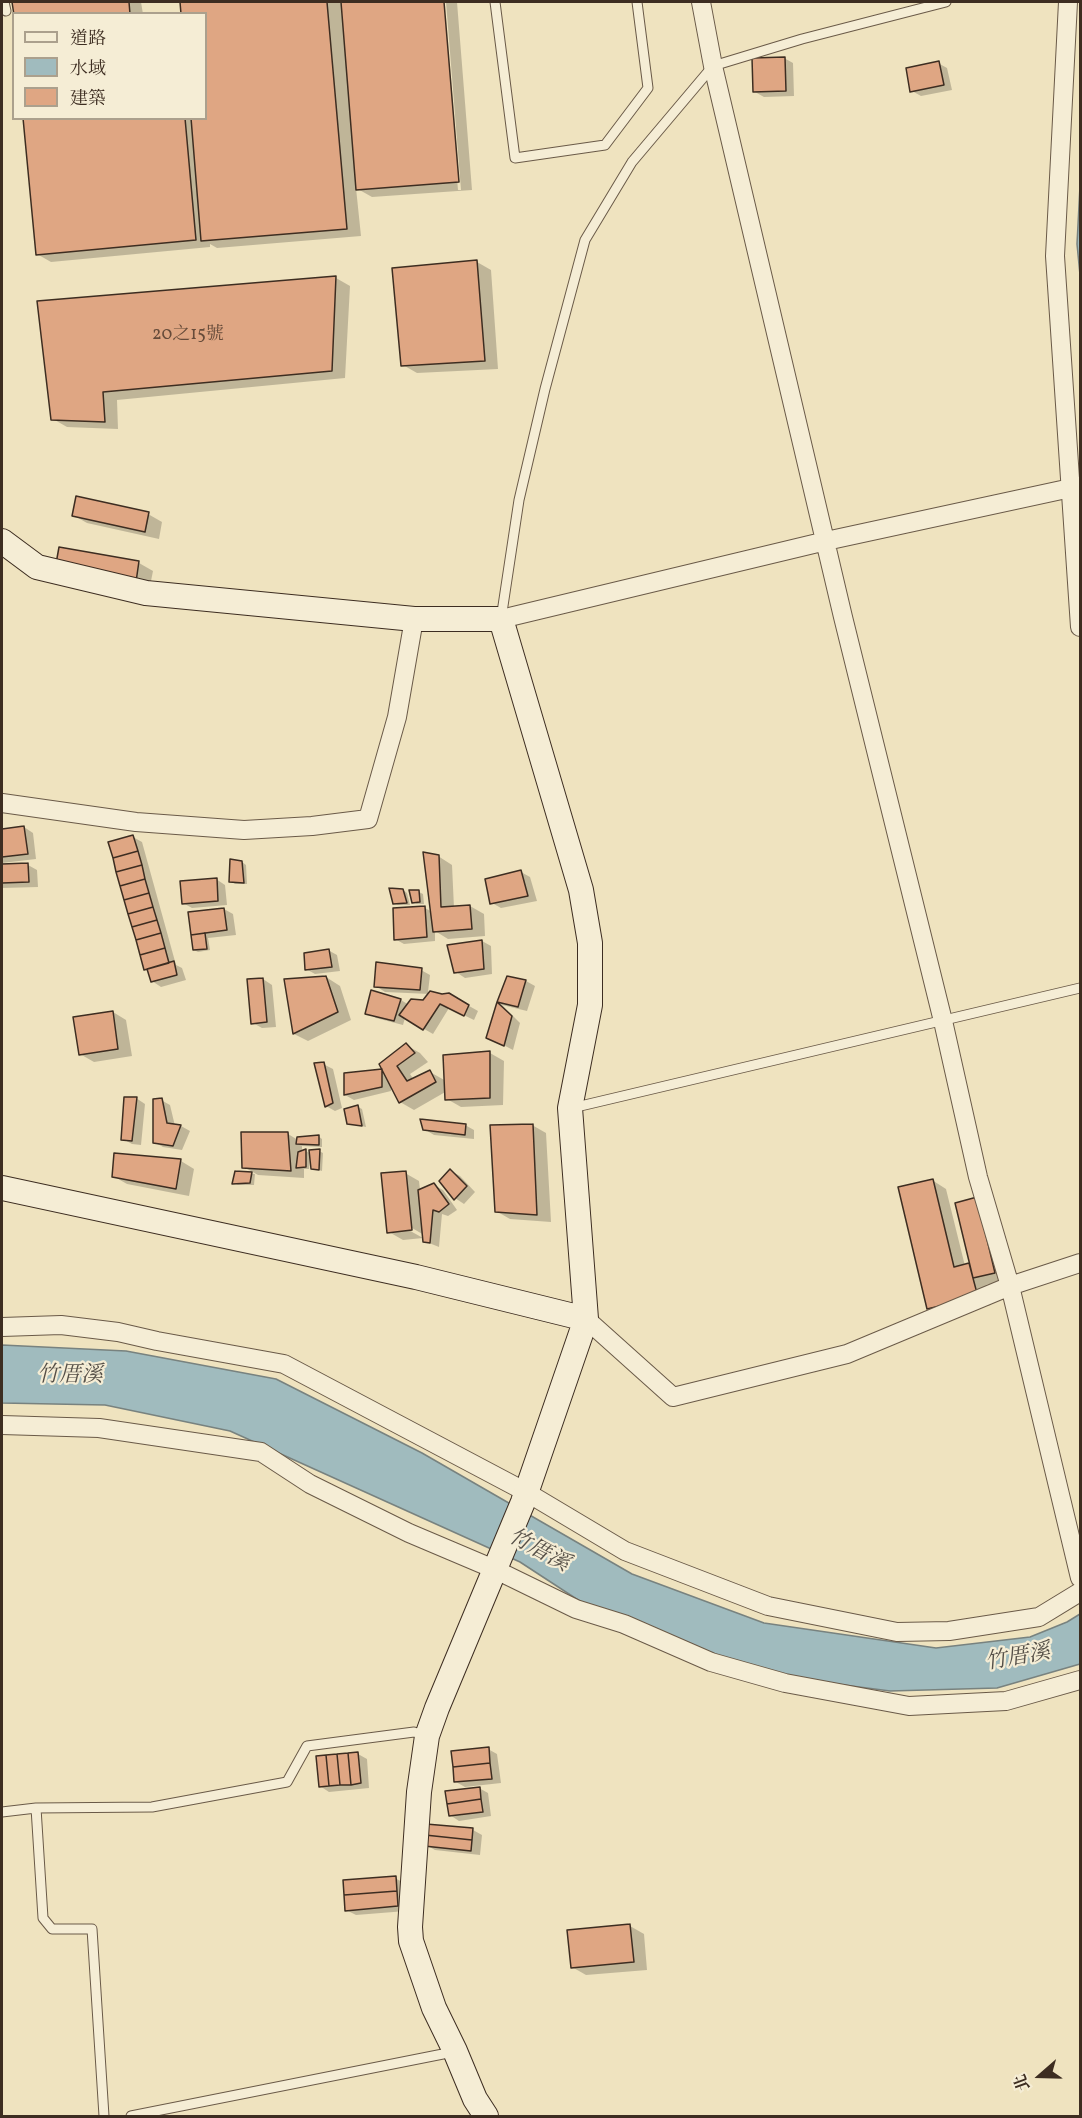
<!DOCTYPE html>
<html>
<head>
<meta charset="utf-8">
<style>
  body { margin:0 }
  #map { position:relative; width:1082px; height:2118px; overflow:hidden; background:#efe3bf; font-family:Vollkorn,"Noto Serif TC",serif }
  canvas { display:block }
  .frame { position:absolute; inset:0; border:3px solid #3d2d21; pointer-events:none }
  .legend { position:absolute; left:12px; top:12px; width:195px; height:108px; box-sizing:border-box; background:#f5edd5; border:2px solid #aba08d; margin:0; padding:8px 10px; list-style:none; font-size:18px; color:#3d2d21 }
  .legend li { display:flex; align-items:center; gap:12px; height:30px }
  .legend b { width:30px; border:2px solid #aba08d }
  .north { position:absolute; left:1010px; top:2046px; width:60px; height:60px; -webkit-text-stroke:4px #f5edd5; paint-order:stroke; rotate:250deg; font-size:16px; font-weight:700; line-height:24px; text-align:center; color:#3d2d21 }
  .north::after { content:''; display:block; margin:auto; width:21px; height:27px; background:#3d2d21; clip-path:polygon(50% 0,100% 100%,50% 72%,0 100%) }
</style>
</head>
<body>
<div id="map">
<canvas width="1082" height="2118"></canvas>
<div class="frame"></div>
<ul class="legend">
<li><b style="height:8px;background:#f5edd5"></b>道路</li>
<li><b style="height:16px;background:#a0bbbe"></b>水域</li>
<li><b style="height:16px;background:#dfa683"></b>建築</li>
</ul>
<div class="north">北</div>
</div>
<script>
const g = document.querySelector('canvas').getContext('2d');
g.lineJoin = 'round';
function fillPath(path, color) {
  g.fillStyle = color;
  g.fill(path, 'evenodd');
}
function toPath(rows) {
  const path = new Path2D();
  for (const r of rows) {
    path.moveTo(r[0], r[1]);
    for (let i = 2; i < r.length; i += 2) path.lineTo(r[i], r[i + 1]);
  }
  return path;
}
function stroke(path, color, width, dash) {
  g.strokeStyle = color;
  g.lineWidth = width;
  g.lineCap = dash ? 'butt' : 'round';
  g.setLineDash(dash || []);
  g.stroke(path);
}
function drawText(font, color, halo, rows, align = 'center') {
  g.font = font + ' Vollkorn,"Noto Serif TC",serif';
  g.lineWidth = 4.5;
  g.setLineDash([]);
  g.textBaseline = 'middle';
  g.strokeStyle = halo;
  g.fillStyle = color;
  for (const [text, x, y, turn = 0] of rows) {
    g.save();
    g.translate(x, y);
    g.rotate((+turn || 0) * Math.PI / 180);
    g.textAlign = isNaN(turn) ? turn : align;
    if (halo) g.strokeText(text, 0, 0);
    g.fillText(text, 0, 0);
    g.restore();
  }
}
const water = toPath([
  [1080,186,1080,275,1077,244,1080,186],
  [2,1345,126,1351,276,1379,422,1453,632,1574,764,1623,936,1648,1030,1637,1067,1622,1080,1614,1080,1664,997,1688,890,1691,767,1675,595,1611,520,1562,230,1431,105,1405,2,1403,2,1345]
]);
fillPath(water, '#a0bbbe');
stroke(water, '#78827f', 1.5);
fillPath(toPath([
  [14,2,141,2,143,14,15,14],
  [182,2,443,2,458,190,461,190,446,2,457,2,472,190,372,197,356,188,361,236,217,248,210,244,210,247,51,262,37,254,25,118,206,118,206,14,183,14],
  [784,58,793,63,794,96,764,97,755,92],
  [938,63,947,68,952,90,921,96,912,91],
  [477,262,491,270,498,369,417,373,403,365],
  [336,278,350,286,345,378,117,400,118,429,67,427,53,419,38,302],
  [148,514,162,522,159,539,87,523,73,515],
  [60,549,139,563,153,571,148,596],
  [24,827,33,833,36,859,2,863,2,830],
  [133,837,142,842,176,965,182,968,186,980,161,987,152,981,149,971,145,969],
  [438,856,452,865,454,908,470,906,484,914,485,936,448,939,435,931,435,941,404,944,395,939,425,908,432,912],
  [242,862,246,865,247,884,235,884,231,881],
  [28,865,37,870,38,887,2,888,2,866],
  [521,872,530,877,537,901,501,908,492,903],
  [216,879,225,885,227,905,192,908,183,903],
  [403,890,407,893,410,905,398,905,394,903],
  [419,892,423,894,424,904,417,904,413,902],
  [224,909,233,914,236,935,208,938,210,950,198,952,194,950,190,913],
  [482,941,491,946,492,974,465,978,456,972],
  [328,950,337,955,340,971,315,974,306,969],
  [421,970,430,975,428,992,442,996,448,994,478,1011,474,1020,449,1008,433,1034,405,1018,403,1025,376,1018,367,1013,401,1000,409,1005,424,1002,430,994,385,992,376,986],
  [326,977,340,986,351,1020,308,1041,294,1034,285,980],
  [508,977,526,981,535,986,527,1011,502,1005,520,1023,513,1050,488,1037],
  [263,979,272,985,276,1027,262,1028,253,1023],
  [113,1012,126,1020,132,1056,94,1062,80,1054],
  [406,1045,420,1053,428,1062,410,1074,414,1080,430,1072,446,1081,490,1053,504,1061,503,1105,461,1107,447,1099,447,1091,414,1110,400,1102,391,1083,391,1091,354,1100,345,1095,345,1075,384,1070],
  [323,1064,333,1069,342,1108,335,1111,326,1106],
  [136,1098,145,1104,141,1145,132,1144,123,1139],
  [161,1100,170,1105,175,1126,181,1126,190,1131,182,1150,163,1147,154,1142],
  [358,1107,362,1109,366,1127,348,1123],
  [465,1125,474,1130,474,1139,434,1135,424,1129],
  [532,1125,546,1133,551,1222,510,1219,496,1211],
  [288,1134,298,1140,318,1136,322,1139,322,1147,302,1146,302,1152,306,1151,311,1154,319,1151,323,1153,322,1171,313,1168,312,1158,310,1158,309,1169,304,1169,304,1178,258,1175,244,1167],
  [181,1161,194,1169,189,1196,127,1184,113,1176],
  [451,1171,460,1176,475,1192,464,1204,455,1198],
  [236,1172,255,1174,254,1185,238,1185,234,1183],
  [405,1173,419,1181,420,1190,434,1185,443,1190,457,1210,448,1216,442,1214,439,1247,424,1241,424,1235,407,1225,405,1228,423,1238,403,1240,389,1232],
  [932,1180,946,1189,965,1266,971,1264,977,1199,1008,1280,986,1285,991,1305,942,1316,928,1308],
  [488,1749,497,1754,501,1783,465,1787,456,1782],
  [358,1754,367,1759,369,1788,329,1792,320,1786],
  [479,1788,488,1793,491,1816,459,1821,450,1815],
  [473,1830,482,1835,480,1855,435,1850,426,1845],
  [395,1878,404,1883,406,1911,356,1915,346,1910],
  [630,1926,644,1934,647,1970,586,1975,572,1967]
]), '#0003');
const building = toPath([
  [12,2,129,2,130,14,14,14,14,15,12,2],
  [180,2,327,2,347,229,201,241,191,118,206,118,206,14,181,14,180,2],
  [341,2,444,2,459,182,356,190,341,2],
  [785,57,786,91,753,92,752,58,785,57],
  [939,61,944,85,910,92,906,68,939,61],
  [23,118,185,118,196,240,36,255,23,118],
  [477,260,485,361,401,366,392,268,477,260],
  [336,276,332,371,103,392,105,422,51,420,37,301,336,276],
  [76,496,149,512,145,532,72,516,76,496],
  [59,547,139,561,135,589,54,575,59,547],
  [24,826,28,854,2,857,2,829,24,826],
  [133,835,138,851,113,858,108,842,133,835],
  [138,851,142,865,116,872,113,858,138,851],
  [423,852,439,855,441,907,470,905,472,929,433,932,423,852],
  [230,859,242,861,244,883,229,882,230,859],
  [28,863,29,882,2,883,2,864,28,863],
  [142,865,145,879,120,886,116,872,142,865],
  [521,870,528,896,490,904,485,879,521,870],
  [217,878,218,901,182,904,180,881,217,878],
  [145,879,149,893,124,900,120,886,145,879],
  [389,888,403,889,407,903,393,904,389,888],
  [409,890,419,890,420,902,412,903,409,890],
  [149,893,153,907,128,914,124,900,149,893],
  [425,906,427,937,394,940,393,908,425,906],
  [153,907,157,920,132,927,128,914,153,907],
  [224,908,227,930,191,935,188,912,224,908],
  [157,920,161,933,136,940,132,927,157,920],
  [161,933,165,948,140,955,136,940,161,933],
  [205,933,207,949,193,950,191,935,205,933],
  [482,940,484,969,454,973,447,945,482,940],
  [165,948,169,963,144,970,140,955,165,948],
  [329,949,332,967,305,970,304,953,329,949],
  [174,961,177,975,151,982,147,969,174,961],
  [376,962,422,968,420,990,374,987,376,962],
  [326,976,338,1012,293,1034,284,979,326,976],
  [507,976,526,980,518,1007,497,1002,507,976],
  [263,978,267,1022,251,1024,247,979,263,978],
  [371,990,401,999,394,1021,365,1014,371,990],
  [430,991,442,994,449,993,469,1005,464,1016,440,1004,423,1030,399,1015,411,999,423,1000,430,991],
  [497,1002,512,1016,504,1046,486,1038,497,1002],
  [113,1011,118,1049,79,1055,73,1017,113,1011],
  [406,1043,415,1053,397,1066,407,1081,430,1070,436,1082,399,1103,379,1064,406,1043],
  [490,1051,490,1098,445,1100,443,1055,490,1051],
  [324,1062,333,1103,325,1107,314,1063,324,1062],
  [382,1069,382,1087,344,1095,344,1073,382,1069],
  [124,1097,137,1097,132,1141,121,1140,124,1097],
  [162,1098,167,1123,181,1125,173,1146,153,1143,153,1099,162,1098],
  [358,1105,362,1126,347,1124,344,1109,358,1105],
  [420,1119,466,1124,465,1135,423,1130,420,1119],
  [533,1124,537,1215,495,1212,490,1125,533,1124],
  [241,1132,288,1132,291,1171,242,1168,241,1132],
  [319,1135,319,1145,296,1144,297,1137,319,1135],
  [306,1149,306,1167,296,1168,298,1152,306,1149],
  [320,1149,319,1170,311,1169,309,1150,320,1149],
  [114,1153,181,1159,176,1189,112,1177,114,1153],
  [450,1169,467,1186,454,1200,439,1181,450,1169],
  [235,1171,252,1172,250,1183,232,1184,235,1171],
  [406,1171,412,1230,387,1233,381,1173,406,1171],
  [933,1179,954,1267,969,1263,978,1297,927,1309,898,1187,933,1179],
  [434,1183,449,1204,439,1212,433,1210,430,1243,423,1242,418,1190,434,1183],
  [977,1197,995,1273,973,1278,955,1203,977,1197],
  [489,1747,490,1763,453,1767,451,1751,489,1747],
  [358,1752,361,1783,351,1785,348,1753,358,1752],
  [348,1753,351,1785,340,1785,337,1754,348,1753],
  [337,1754,340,1785,329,1786,326,1755,337,1754],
  [326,1755,329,1786,319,1787,316,1756,326,1755],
  [490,1763,492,1779,454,1782,453,1767,490,1763],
  [480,1787,481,1799,447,1804,445,1791,480,1787],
  [481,1799,483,1812,449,1816,447,1804,481,1799],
  [426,1824,473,1828,472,1840,425,1835,426,1824],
  [425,1835,472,1840,471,1851,424,1846,425,1835],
  [396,1876,397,1891,344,1895,343,1880,396,1876],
  [397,1891,398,1906,345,1911,344,1895,397,1891],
  [630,1924,634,1962,571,1968,567,1930,630,1924]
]);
fillPath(building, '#dfa683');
stroke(building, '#3d2d21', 1.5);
const lane = toPath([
  [4,2,6,11],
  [495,2,515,158,605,145,648,88,637,2],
  [501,619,519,500,545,389,585,240,632,162,713,66,802,39,946,2],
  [572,1108,1080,988],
  [36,1808,43,1918,52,1929,92,1929,104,2116],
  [2,1812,36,1808,152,1807,287,1782,307,1746,414,1732,427,1736],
  [131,2116,453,2052]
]);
const street = toPath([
  [701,2,713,66,843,617,943,1021,978,1177,1010,1286,1080,1578],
  [1068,2,1055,256,1080,627],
  [501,619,826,541,1080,486],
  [2,803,136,822,244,830,312,826,368,819,397,717,414,619],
  [586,1319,673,1397,847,1354,1010,1286,1080,1263],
  [2,1327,61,1325,118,1332,157,1341,284,1364,526,1492,625,1551,768,1606,897,1632,949,1631,1039,1617,1080,1592],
  [2,1425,99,1428,261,1452,310,1484,409,1533,494,1569,576,1609,624,1624,711,1662,785,1683,909,1706,1006,1701,1080,1680]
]);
const secondary = toPath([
  [2,541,37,567,146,593,414,619,501,619,581,890,590,943,590,1005,570,1108,586,1319,523,1502,437,1708,427,1736,419,1792,410,1927,411,1941,434,2008,455,2051,475,2099,486,2116],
  [2,1188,416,1277,586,1319]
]);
stroke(lane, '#6a5a48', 11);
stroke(street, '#6a5a48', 20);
stroke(secondary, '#3d2d21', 26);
stroke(lane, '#f5edd5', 9);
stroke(street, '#f5edd5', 18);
stroke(secondary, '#f5edd5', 24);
drawText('18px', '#664b3a', null, [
  ["20之15號",188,336]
]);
drawText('italic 22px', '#565048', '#f5edd5', [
  ["竹厝溪",70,1377],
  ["竹厝溪",538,1552,28],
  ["竹厝溪",1018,1659,-10]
]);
</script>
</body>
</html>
